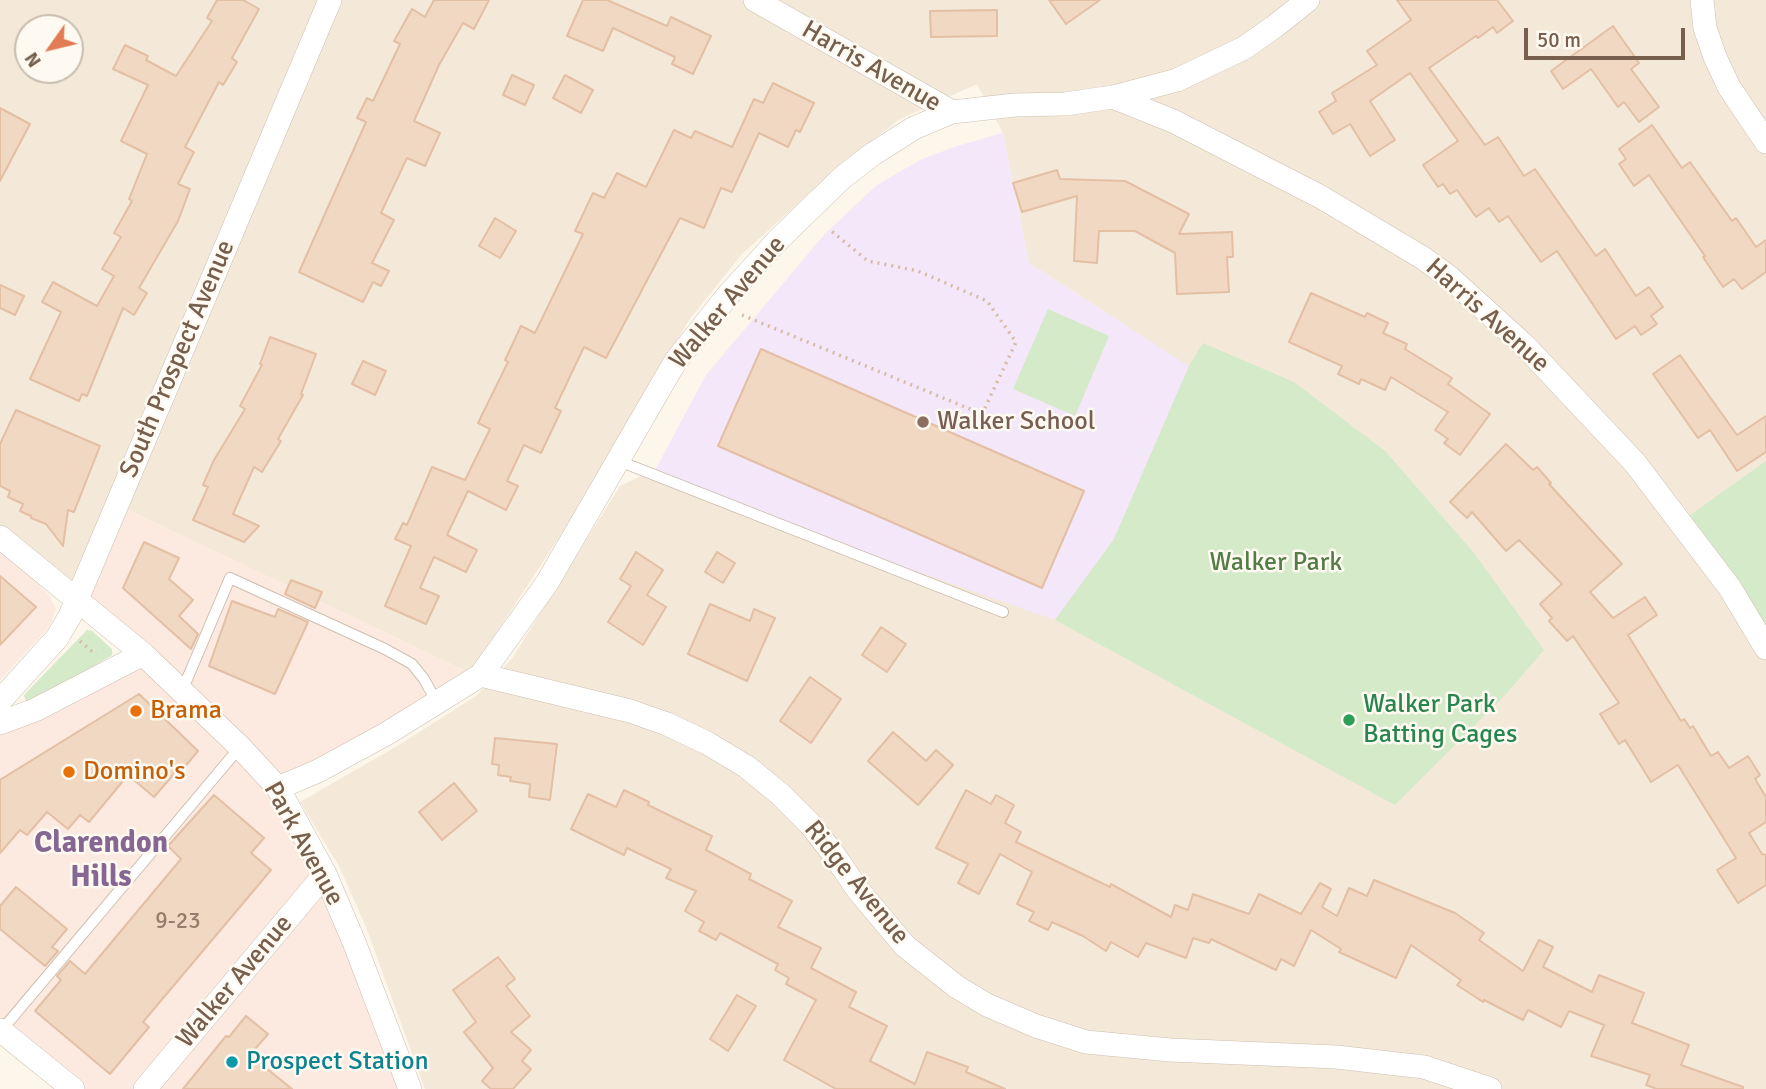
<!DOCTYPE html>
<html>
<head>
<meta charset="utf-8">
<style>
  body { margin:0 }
  #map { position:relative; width:1766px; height:1089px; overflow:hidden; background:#fcf6eb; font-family:Signika,sans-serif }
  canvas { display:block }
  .north { position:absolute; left:14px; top:14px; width:70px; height:70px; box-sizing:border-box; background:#fffaf1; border:2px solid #c9bcb0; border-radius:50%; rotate:236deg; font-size:19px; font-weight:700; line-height:28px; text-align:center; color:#775f4e }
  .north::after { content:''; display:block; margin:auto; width:24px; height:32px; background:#e27c54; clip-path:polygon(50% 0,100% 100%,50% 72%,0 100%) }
  .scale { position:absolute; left:1524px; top:28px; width:161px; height:32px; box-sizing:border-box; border:4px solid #775f4e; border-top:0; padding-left:9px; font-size:21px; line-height:24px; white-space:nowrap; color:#775f4e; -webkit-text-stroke:5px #fffaf1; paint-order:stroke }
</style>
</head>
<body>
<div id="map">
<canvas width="1766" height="1089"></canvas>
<div class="north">N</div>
<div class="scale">50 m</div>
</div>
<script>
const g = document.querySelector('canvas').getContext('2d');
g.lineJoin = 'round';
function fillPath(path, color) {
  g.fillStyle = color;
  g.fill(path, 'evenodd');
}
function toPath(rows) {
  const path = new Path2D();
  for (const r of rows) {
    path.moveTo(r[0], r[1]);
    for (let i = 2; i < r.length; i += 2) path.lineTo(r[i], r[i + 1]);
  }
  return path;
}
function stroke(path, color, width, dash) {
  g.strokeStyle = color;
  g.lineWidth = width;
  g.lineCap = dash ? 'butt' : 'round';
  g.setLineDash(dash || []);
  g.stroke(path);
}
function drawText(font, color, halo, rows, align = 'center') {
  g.font = font + ' Signika,sans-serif';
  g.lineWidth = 5;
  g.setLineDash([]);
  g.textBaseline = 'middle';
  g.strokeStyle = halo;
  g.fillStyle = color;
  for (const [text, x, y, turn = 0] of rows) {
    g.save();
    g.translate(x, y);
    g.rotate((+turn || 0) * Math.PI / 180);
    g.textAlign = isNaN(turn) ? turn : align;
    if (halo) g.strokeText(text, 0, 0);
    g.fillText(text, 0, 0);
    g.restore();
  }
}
fillPath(toPath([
  [0,0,1766,0,1766,1089,425,1089,366,927,339,866,300,802,399,745,476,696,511,660,620,486,656,469,1188,366,1029,263,1003,133,977,84,900,119,847,159,742,254,689,320,583,501,470,673,122,507,74,585,39,561,0,525],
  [28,28,70,28,70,70,28,70]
]), '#f4e9d9');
fillPath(toPath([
  [122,507,470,673,283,785,85,596],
  [0,548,49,595,56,609,50,626,0,680],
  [141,660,274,795,319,875,137,1089,83,1089,0,1020,0,730],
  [323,886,403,1089,152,1089]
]), '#fce9df');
fillPath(toPath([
  [1003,133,1029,263,1189,366,1114,539,1055,620,651,478,706,375,824,235,877,185,920,160,957,146]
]), '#f3e7f9');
fillPath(toPath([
  [1048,309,1109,336,1075,416,1013,389],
  [1203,343,1294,382,1385,451,1474,553,1544,650,1506,694,1395,805,1055,620,1114,539,1189,366],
  [1766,461,1766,638,1686,518],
  [87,630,92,631,112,649,112,655,32,703,26,702,24,695]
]), '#d4eac9');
const building = toPath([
  [217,0,243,0,259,9,232,58,237,62,223,85,219,82,185,147,194,152,178,184,190,189,178,221,139,288,147,293,134,315,123,308,87,396,82,394,79,401,30,379,61,312,42,302,53,282,97,306,114,276,102,269,121,237,114,233,132,201,129,199,147,154,121,141,148,85,113,69,125,45,148,56,146,60,176,76,212,21,207,18,217,0],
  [434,0,489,0,474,29,463,23,439,65,414,121,440,133,425,166,407,158,381,213,394,220,372,263,389,271,381,286,373,282,363,302,299,272,366,122,357,118,367,98,373,101,400,44,394,41,412,9,425,17,434,0],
  [583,0,607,0,667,26,671,17,711,36,693,74,672,64,675,57,613,28,603,51,567,36,583,0],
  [1049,0,1100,0,1066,24,1049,0],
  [1397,0,1497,0,1513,21,1497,33,1493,27,1478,38,1476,36,1429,68,1485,145,1498,137,1524,176,1535,169,1596,256,1605,249,1636,296,1649,287,1663,307,1651,316,1657,324,1641,335,1635,326,1616,339,1557,251,1541,262,1508,216,1499,222,1489,208,1476,217,1457,190,1450,194,1443,184,1438,187,1423,165,1458,141,1410,73,1370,101,1395,140,1370,156,1350,124,1333,134,1319,112,1336,101,1332,93,1377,65,1367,51,1411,20,1397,0],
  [997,10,997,36,931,37,930,11,997,10],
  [1613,26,1639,63,1631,69,1659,107,1639,122,1624,102,1618,107,1591,69,1563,89,1551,71,1613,26],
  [512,75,534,85,525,105,503,95,512,75],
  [565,75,593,90,581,113,553,98,565,75],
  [773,83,814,103,800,132,796,130,788,147,759,133,732,192,721,188,704,228,680,218,606,358,584,347,555,408,561,411,541,453,524,445,507,481,518,486,506,510,468,491,447,535,477,550,466,572,434,557,420,588,439,596,426,624,385,606,411,546,395,539,403,523,407,525,432,467,465,480,490,429,478,423,508,362,505,360,521,326,535,333,583,234,575,231,593,193,604,198,617,173,646,187,674,130,691,138,695,131,732,147,754,99,763,103,773,83],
  [0,108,30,124,0,181,0,108],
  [1652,125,1682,168,1690,162,1732,221,1736,218,1756,247,1766,240,1766,272,1742,289,1734,279,1723,287,1703,257,1705,256,1649,175,1634,186,1619,164,1626,159,1619,149,1652,125],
  [1057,170,1060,179,1125,181,1189,214,1179,234,1232,232,1233,257,1227,257,1229,292,1177,294,1175,253,1135,231,1099,231,1097,263,1074,261,1077,196,1022,212,1013,183,1057,170],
  [495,218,516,231,500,258,479,246,495,218],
  [0,285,24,296,15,315,0,308,0,285],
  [1311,293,1365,317,1367,313,1388,323,1383,333,1407,344,1405,349,1452,378,1448,384,1490,414,1460,455,1444,443,1448,439,1435,430,1448,412,1391,377,1385,390,1361,379,1359,384,1338,374,1342,366,1289,342,1311,293],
  [270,337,316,354,301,394,303,395,278,439,281,441,262,472,254,467,233,514,259,526,244,542,193,520,208,487,203,485,214,460,245,409,240,406,262,365,260,364,270,337],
  [761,349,1084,491,1042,588,718,446,761,349],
  [1680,355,1737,435,1766,416,1766,452,1737,471,1710,430,1698,438,1653,374,1680,355],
  [363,361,386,371,375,395,352,384,363,361],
  [16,410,100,446,74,512,68,510,63,546,46,524,31,518,31,516,20,511,23,504,8,497,10,491,0,486,0,444,16,410],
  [1506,444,1533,470,1537,467,1551,483,1549,484,1622,564,1590,592,1613,618,1645,597,1657,615,1628,635,1681,721,1684,719,1690,728,1693,726,1711,756,1718,752,1729,768,1748,756,1760,775,1755,779,1766,797,1766,822,1749,833,1762,854,1766,855,1766,885,1738,903,1717,870,1736,858,1678,765,1651,782,1625,740,1619,744,1600,714,1619,703,1573,636,1567,641,1549,621,1552,618,1540,604,1562,584,1519,540,1506,551,1472,512,1467,518,1450,502,1506,444],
  [144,542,179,558,169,579,193,600,179,616,198,634,191,649,123,588,144,542],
  [636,552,663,570,647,595,666,607,643,645,608,622,631,586,620,579,636,552],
  [717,552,735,563,723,583,705,572,717,552],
  [0,576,36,607,0,645,0,576],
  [291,580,322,592,315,608,285,594,291,580],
  [232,601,275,617,278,609,308,622,275,694,209,666,232,601],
  [710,604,750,621,754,609,775,618,747,681,688,654,710,604],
  [881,627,906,644,887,672,862,655,881,627],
  [810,677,841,699,811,743,780,721,810,677],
  [139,694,198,751,183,769,180,767,154,797,128,775,89,822,80,815,68,829,47,812,27,835,20,830,0,853,0,780,139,694],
  [893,732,926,761,936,750,953,765,918,805,868,761,893,732],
  [495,738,557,744,550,800,529,797,530,784,510,781,511,777,498,775,499,765,492,764,495,738],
  [454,783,477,811,442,840,419,812,454,783],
  [624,790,649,802,648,805,712,836,706,850,751,874,749,879,792,901,778,927,821,948,811,968,856,992,849,1007,887,1026,870,1061,915,1084,927,1052,968,1067,966,1072,1005,1089,836,1089,784,1060,816,1000,786,984,789,978,775,970,778,964,720,933,716,940,699,931,704,922,685,911,696,891,666,878,671,869,627,848,624,855,571,829,588,794,616,807,624,790],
  [966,790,991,804,996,795,1014,805,1005,823,1021,832,1016,842,1110,887,1111,884,1171,917,1175,905,1188,910,1193,894,1249,914,1259,894,1301,914,1320,883,1331,889,1322,907,1337,916,1349,888,1367,896,1374,880,1455,913,1484,933,1479,940,1523,971,1539,940,1553,947,1543,967,1592,992,1599,975,1644,993,1632,1023,1689,1045,1681,1065,1743,1087,1743,1089,1657,1089,1646,1085,1650,1075,1591,1056,1604,1025,1569,1011,1561,1027,1528,1010,1523,1020,1484,1000,1483,1002,1457,985,1461,980,1411,945,1396,978,1339,952,1341,949,1311,930,1294,966,1281,959,1276,970,1211,939,1209,943,1193,938,1186,958,1146,943,1138,957,1111,942,1106,951,1083,936,1052,922,1048,930,1029,921,1034,912,1017,904,1032,872,1000,854,979,894,958,883,968,864,936,848,966,790],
  [214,795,264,838,251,853,271,870,143,1022,149,1027,110,1074,35,1011,61,980,57,976,70,961,85,974,181,859,168,846,214,795],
  [16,887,67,929,52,947,58,951,45,966,0,929,0,906,16,887],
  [498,957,515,979,506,986,530,1016,511,1032,531,1050,522,1061,531,1069,513,1089,491,1089,482,1081,493,1068,464,1032,476,1022,453,990,498,957],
  [737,995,756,1006,728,1051,710,1039,737,995],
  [246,1016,268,1034,250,1055,292,1089,183,1089,226,1036,229,1037,246,1016]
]);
fillPath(building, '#f1d8c3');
stroke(building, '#e3bfa4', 2);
const service = toPath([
  [619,461,1003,612],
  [182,691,230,578,385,649,412,664,424,679,437,703],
  [1,1031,240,747]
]);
const minor = toPath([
  [755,0,952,112],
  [1702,0,1705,28,1715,57,1729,87,1766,142],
  [1113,97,1173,121,1321,197,1423,258,1449,277,1525,346,1635,463,1730,588,1766,648],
  [0,537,143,654,240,747,278,788,325,874,354,942,410,1089],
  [481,675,630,711,667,724,707,743,747,767,780,794,810,824,832,852,858,890,905,946,957,987,987,1005,1036,1026,1086,1042,1170,1050,1336,1057,1424,1067,1490,1089],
  [0,701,57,638,70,616,330,0],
  [0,723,35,710,143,654],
  [278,788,318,771,386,734,481,675,547,583,675,362,729,294,780,238,843,177,873,154,914,128,952,112,1015,105,1065,104,1113,97,1177,80,1244,48,1274,27,1308,0],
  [0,1030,73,1089],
  [145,1089,325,874]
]);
stroke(service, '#cebfb0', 12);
stroke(minor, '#cebfb0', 24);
stroke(toPath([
  [742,315,982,414,1016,342,987,301,918,271,868,261,830,230],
  [80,641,96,655]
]), '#d7bba5', 3.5, [2, 5]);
stroke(service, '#fff', 10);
stroke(minor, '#fff', 23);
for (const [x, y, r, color] of [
  [923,422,7,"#8d6e63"],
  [136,711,7,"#e8710a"],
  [1349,720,7,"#2e9e5b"],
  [69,772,7,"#e8710a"],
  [232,1062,7,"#0f9aa8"]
]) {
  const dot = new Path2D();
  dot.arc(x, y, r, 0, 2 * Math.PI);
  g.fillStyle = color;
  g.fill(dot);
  stroke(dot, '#fffaf1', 2.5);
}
drawText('23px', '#967d6b', null, [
  ["9-23",178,922]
]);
drawText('26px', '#775f4e', '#fffaf1', [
  ["Harris Avenue",871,67,30],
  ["Walker Avenue",728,303,-50],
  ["Harris Avenue",1487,316,42],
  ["South Prospect Avenue",178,359,-67],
  ["Park Avenue",303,844,61],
  ["Ridge Avenue",856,883,51],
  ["Walker Avenue",235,982,-50]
]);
drawText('26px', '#785e54', '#fffaf1', [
  ["Walker School",937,422]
], 'left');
drawText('26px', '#537c46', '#fffaf1', [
  ["Walker Park",1276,563]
]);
drawText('26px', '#27864d', '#fffaf1', [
  ["Walker Park",1363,705],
  ["Batting Cages",1363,735]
], 'left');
drawText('26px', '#c56008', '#fffaf1', [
  ["Brama",150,711],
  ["Domino's",83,772]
], 'left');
drawText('26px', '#0d838f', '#fffaf1', [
  ["Prospect Station",246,1062]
], 'left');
drawText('bold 30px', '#866692', '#fffaf1', [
  ["Clarendon",101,844],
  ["Hills",101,878]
]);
</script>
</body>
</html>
